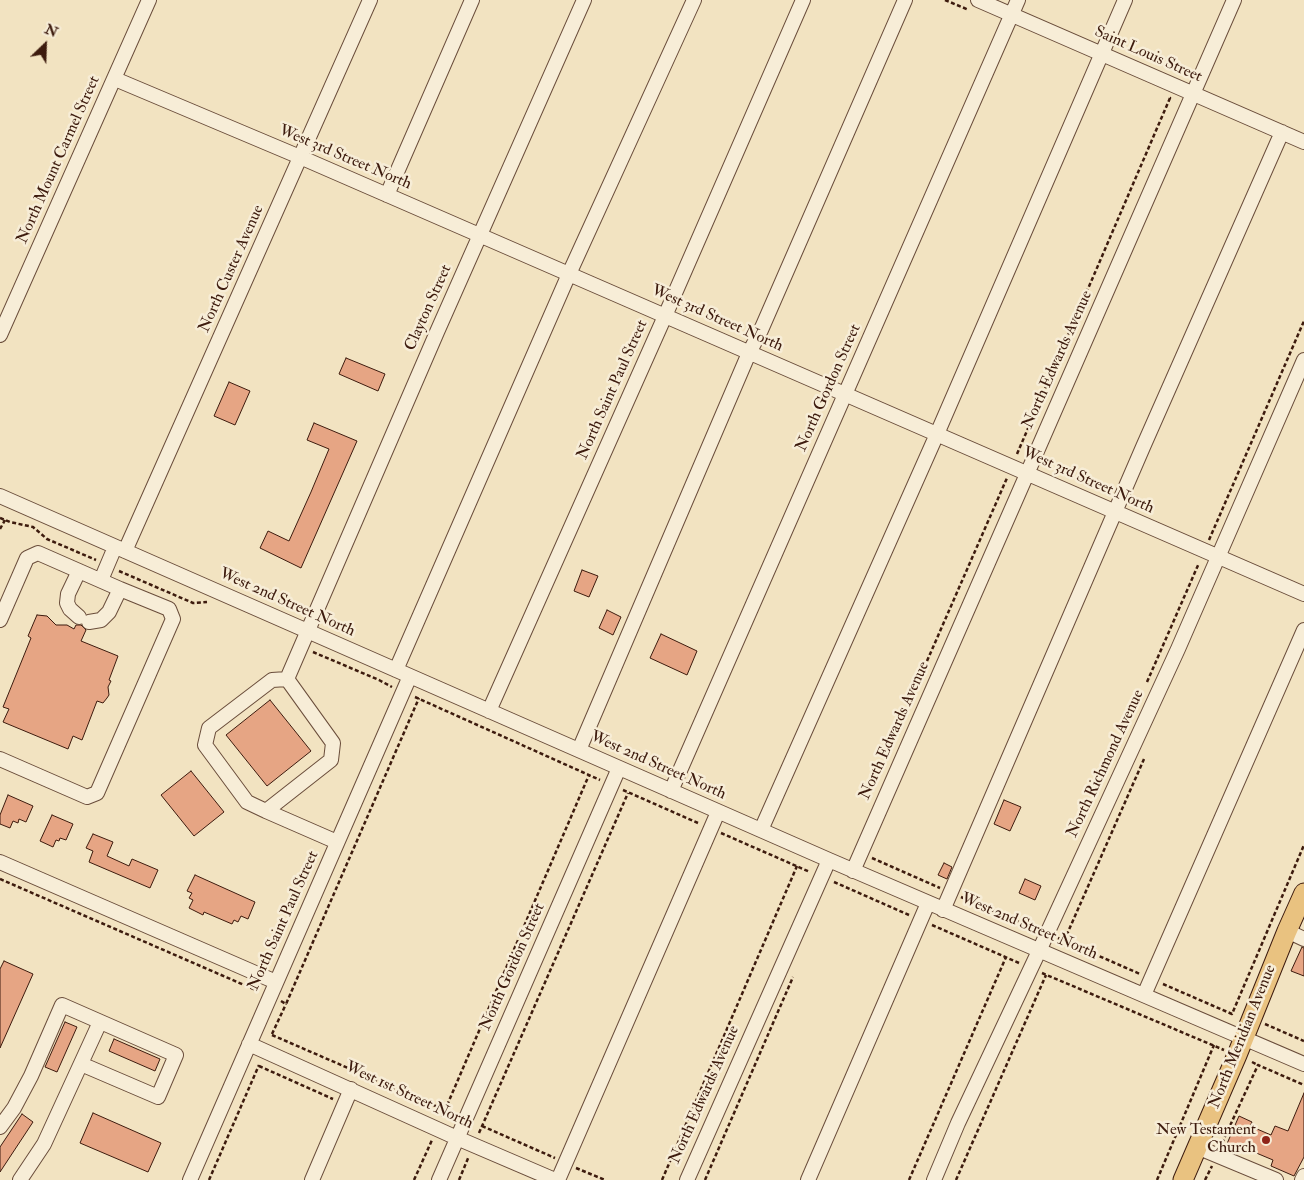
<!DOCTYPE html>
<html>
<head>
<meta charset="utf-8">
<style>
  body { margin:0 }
  #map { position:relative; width:1304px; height:1180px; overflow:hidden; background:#f2e3c1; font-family:"IM FELL Double Pica",serif }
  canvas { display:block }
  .north { position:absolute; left:20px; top:20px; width:50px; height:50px; -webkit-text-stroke:4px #f7edd7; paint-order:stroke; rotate:24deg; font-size:14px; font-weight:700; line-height:20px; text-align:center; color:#3d1b0e }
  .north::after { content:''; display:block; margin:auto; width:18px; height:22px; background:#3d1b0e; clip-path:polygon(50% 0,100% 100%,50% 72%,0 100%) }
</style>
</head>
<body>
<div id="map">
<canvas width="1304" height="1180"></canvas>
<div class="north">N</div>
</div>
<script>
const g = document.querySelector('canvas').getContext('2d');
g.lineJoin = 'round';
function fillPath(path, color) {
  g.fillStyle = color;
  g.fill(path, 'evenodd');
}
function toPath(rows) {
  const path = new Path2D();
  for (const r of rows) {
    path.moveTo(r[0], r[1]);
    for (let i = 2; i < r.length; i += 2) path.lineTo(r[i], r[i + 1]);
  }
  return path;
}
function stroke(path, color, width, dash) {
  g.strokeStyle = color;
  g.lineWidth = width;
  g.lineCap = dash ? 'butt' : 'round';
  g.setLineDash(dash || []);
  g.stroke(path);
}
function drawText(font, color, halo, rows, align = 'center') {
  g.font = font + ' "IM FELL Double Pica",serif';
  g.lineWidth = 5;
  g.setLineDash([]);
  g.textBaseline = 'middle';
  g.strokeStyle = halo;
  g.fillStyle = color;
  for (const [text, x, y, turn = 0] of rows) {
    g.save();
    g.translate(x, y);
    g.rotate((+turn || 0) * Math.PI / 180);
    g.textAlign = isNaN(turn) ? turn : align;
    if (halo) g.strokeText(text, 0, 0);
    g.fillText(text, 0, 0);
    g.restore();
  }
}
const building = toPath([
  [346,358,385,374,378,391,339,374,346,358],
  [229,382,250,391,235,425,214,416,229,382],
  [314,423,357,441,301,568,260,548,268,531,289,541,311,492,329,449,307,440,314,423],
  [582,570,598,576,589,597,574,591,582,570],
  [607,610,621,617,613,635,599,628,607,610],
  [37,615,47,616,56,625,67,625,74,629,76,625,81,625,86,630,81,641,118,656,109,680,111,681,108,687,109,695,107,698,103,703,97,701,82,740,73,736,68,749,3,722,9,709,3,707,31,638,28,636,37,615],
  [661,634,697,651,687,675,650,658,661,634],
  [270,700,311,751,267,786,226,735,270,700],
  [191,771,224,812,194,836,161,795,191,771],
  [8,795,33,806,26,822,19,819,18,823,13,821,10,828,0,824,0,815,8,795],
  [1004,800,1021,807,1010,831,994,824,1004,800],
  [52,815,73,824,66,840,60,838,59,841,56,840,53,847,40,841,52,815],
  [93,834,113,842,107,856,129,866,132,859,158,870,150,888,89,862,93,851,86,848,93,834],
  [944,863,952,867,947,879,938,875,944,863],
  [195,875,255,902,248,919,241,916,238,922,234,920,232,924,204,912,203,915,189,908,193,900,189,898,192,893,187,891,195,875],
  [1025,879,1041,886,1035,900,1019,893,1025,879],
  [1302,947,1304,948,1304,976,1291,971,1302,947],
  [4,961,33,974,0,1048,0,969,4,961],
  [65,1022,77,1027,57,1072,45,1067,65,1022],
  [114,1039,160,1059,155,1071,109,1051,114,1039],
  [1304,1093,1304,1157,1294,1176,1271,1166,1273,1160,1242,1147,1240,1152,1226,1146,1239,1116,1252,1122,1250,1126,1271,1135,1275,1126,1288,1131,1304,1093],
  [93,1113,161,1143,148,1172,80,1143,93,1113],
  [22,1114,33,1122,0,1172,0,1147,22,1114]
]);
fillPath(building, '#e6a584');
stroke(building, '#3d1b0e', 1);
const minor = toPath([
  [978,0,1304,142],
  [115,79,300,157,1304,594],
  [387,195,472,0],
  [0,335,149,0],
  [0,496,829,860,1304,1064],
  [125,551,370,0],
  [79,571,68,594,67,603,70,609,79,617],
  [101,580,115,547],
  [0,620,27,558,38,553,120,589,169,609,173,619,97,793,87,797,0,759],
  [89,622,101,620,109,612,120,589],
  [396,670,569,274,694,0],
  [287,679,272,680,209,728,205,745,247,802,266,811,331,760,333,743,287,679,437,332,584,0],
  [489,711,665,316,803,0],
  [579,750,749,353,761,330,905,0],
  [671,791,1018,0],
  [266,811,337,842],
  [761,830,937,434,1125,0],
  [0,862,276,982],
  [853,871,1027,474,1234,0],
  [943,910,1143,447,1282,132],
  [1287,931,1304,939],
  [1144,995,1304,630],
  [249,1044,457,1138,555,1180],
  [0,1127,14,1108,31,1076,62,1005,176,1055,158,1097,81,1064],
  [1197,1147,1276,1180],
  [20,1180,44,1144,100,1022],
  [190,1180,410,676],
  [312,1180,351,1089],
  [439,1180,619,768],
  [558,1180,718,812],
  [687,1180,829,860],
  [808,1180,928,903],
  [934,1180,958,1123,1039,951,1178,649,1304,360],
  [1302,1180,1304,1176]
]);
const major = toPath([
  [1183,1180,1237,1055,1287,931,1304,893]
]);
stroke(minor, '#6a4d3b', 16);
stroke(major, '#3d1b0e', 21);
stroke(toPath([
  [945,0,969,10],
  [1017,454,1170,98,1168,98],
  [0,518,10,522,33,527,47,539,96,560],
  [0,529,5,520],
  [1209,540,1304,321],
  [119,571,193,603,207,602],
  [313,652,379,680,392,687],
  [927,661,1007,478],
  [1147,682,1199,563],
  [415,697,600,780],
  [623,790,698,823],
  [721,833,810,872],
  [872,858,940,888],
  [0,879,258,991],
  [834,882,909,915],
  [961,897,1034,928],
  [932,925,1019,963],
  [1058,938,1140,974],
  [1064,941,1144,759],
  [1042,973,1224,1050],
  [1163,984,1232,1014,1304,845],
  [281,1001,286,1004,419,698],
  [1265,1024,1304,1041],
  [272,1034,286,1004],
  [272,1035,454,1114],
  [1252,1062,1258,1065],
  [259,1066,333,1099],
  [442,1117,589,775],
  [482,1126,555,1158],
  [479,1133,628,793],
  [1222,1143,1258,1065,1304,1085],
  [576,1168,605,1180],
  [209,1180,259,1065],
  [414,1180,432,1140],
  [459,1180,469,1156],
  [662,1180,797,866],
  [705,1180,793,977],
  [909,1180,1006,957],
  [956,1180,1046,975],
  [1157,1180,1214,1045],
  [1205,1180,1212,1166]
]), '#3d1b0e', 2.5, [4, 2.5]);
stroke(minor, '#f7edd7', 14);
stroke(major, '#e9c280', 19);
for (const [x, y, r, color] of [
  [1266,1140,5,"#8f2418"]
]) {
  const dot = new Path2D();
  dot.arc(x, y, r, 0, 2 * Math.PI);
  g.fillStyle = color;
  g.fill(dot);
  stroke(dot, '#f7edd7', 2);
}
drawText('16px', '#3d1b0e', '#f7edd7', [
  ["Saint Louis Street",1148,55,24],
  ["West 3rd Street North",345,158,23],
  ["North Mount Carmel Street",59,160,-66],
  ["North Custer Avenue",232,269,-66],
  ["Clayton Street",429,308,-66],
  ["West 3rd Street North",717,319,24],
  ["North Edwards Avenue",1058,360,-66],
  ["North Gordon Street",829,388,-66],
  ["North Saint Paul Street",613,390,-66],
  ["West 3rd Street North",1088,481,24],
  ["West 2nd Street North",287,603,24],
  ["North Edwards Avenue",895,731,-66],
  ["North Richmond Avenue",1106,764,-65],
  ["West 2nd Street North",658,766,24],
  ["North Saint Paul Street",284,921,-66],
  ["West 2nd Street North",1029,927,23],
  ["North Gordon Street",513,967,-66],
  ["North Meridian Avenue",1243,1037,-68],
  ["North Edwards Avenue",705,1095,-66],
  ["West 1st Street North",409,1096,25]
]);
drawText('16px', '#3d1b0e', '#f7edd7', [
  ["New Testament",1256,1131],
  ["Church",1256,1149]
], 'right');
</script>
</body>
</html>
